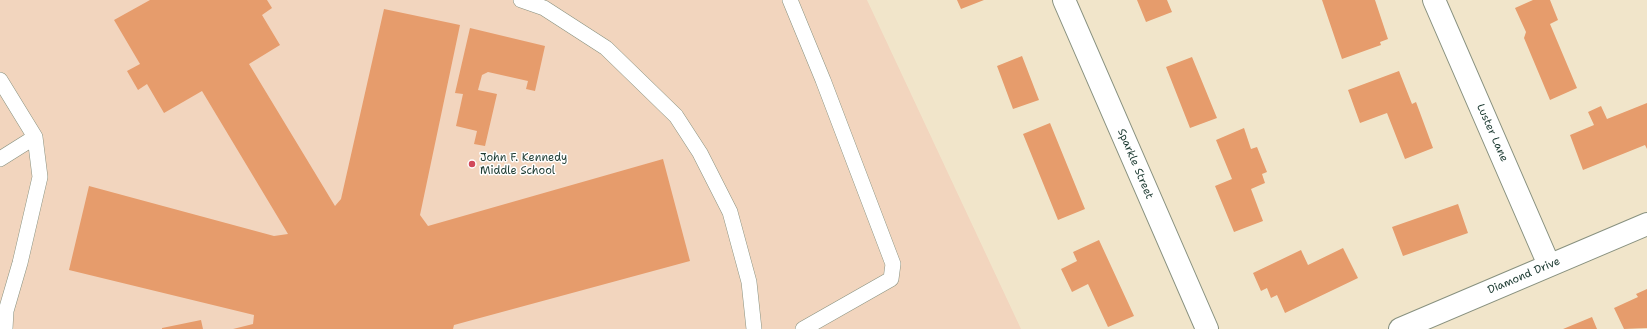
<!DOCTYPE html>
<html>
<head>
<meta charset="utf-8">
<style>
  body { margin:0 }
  canvas { display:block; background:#f1e5ca }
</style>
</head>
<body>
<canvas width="1647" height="329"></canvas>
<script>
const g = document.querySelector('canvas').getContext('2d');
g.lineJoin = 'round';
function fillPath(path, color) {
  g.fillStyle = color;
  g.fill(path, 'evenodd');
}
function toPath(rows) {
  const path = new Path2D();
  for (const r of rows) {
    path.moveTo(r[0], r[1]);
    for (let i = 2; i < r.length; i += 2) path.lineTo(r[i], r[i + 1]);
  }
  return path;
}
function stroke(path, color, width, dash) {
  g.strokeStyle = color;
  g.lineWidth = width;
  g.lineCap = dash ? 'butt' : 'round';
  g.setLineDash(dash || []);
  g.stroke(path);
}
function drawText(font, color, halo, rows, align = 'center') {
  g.font = font + ' "Shantell Sans",sans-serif';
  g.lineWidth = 3;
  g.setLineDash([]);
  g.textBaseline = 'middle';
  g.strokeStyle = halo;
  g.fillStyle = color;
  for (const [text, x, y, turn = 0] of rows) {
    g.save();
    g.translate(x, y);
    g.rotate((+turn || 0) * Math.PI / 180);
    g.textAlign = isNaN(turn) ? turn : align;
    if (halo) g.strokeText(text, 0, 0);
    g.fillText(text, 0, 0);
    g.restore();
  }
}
fillPath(toPath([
  [0,0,867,0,1021,329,0,329]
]), '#f2d5be');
fillPath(toPath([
  [150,0,267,0,272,8,262,15,280,45,249,64,335,206,341,199,384,9,460,25,420,215,428,226,663,159,690,261,454,325,453,329,233,329,253,324,254,315,69,270,89,186,274,236,288,234,202,91,164,113,147,84,138,90,127,71,140,64,114,20],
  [957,0,984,0,961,9],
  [1137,0,1167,0,1172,12,1146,22],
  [1322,0,1375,0,1388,39,1380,42,1381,45,1342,59],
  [1533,0,1550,0,1558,20,1550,24,1577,88,1550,100,1524,38,1526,32,1515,8],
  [470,28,545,46,535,91,526,89,528,81,488,72,482,75,478,90,497,94,485,146,474,144,477,131,456,126,463,94,455,93],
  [1022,56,1039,100,1013,109,997,66],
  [1192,57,1217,118,1190,128,1166,67],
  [1399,71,1412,104,1416,102,1433,148,1405,159,1387,113,1360,123,1348,90],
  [1647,103,1647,149,1645,145,1583,170,1570,135,1594,125,1588,112,1601,106,1607,119],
  [1050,123,1085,209,1058,220,1023,134],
  [1244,128,1251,149,1257,147,1267,172,1262,174,1265,183,1251,189,1263,221,1234,232,1215,186,1232,179,1216,140],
  [1458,204,1468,233,1403,256,1392,227],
  [1099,240,1134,316,1108,327,1088,284,1072,292,1061,269,1077,261,1073,252],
  [1343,248,1358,278,1285,313,1277,295,1271,298,1267,288,1261,291,1253,273,1301,250,1308,265],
  [1647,289,1647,328,1624,329,1614,308,1638,297,1636,294],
  [1592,317,1597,329,1563,329],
  [201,320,203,329,162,329,162,328]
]), '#e69c6c');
const lane = toPath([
  [521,0,544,8,606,48,676,116,700,153,730,212,749,282,754,329],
  [790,0,823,80,893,264,891,279,803,329],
  [0,80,35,137,40,177,20,263,6,311,5,329],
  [0,159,35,137]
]);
const street = toPath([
  [1064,0,1207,329],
  [1434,0,1549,265],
  [1400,329,1647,224]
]);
stroke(lane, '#88917f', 16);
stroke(street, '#88917f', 24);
stroke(lane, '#fff', 15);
stroke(street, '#fff', 22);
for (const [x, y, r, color] of [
  [472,164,4,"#d1495b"]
]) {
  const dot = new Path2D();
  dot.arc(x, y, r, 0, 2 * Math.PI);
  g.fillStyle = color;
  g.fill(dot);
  stroke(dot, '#fff', 1.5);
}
drawText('11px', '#1f3d34', '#fff', [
  ["Luster Lane",1492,133,66],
  ["Sparkle Street",1135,164,67],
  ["Diamond Drive",1524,276,-23]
]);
drawText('11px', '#1f3d34', '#fff', [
  ["John F. Kennedy",480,158],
  ["Middle School",480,171]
], 'left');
</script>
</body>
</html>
